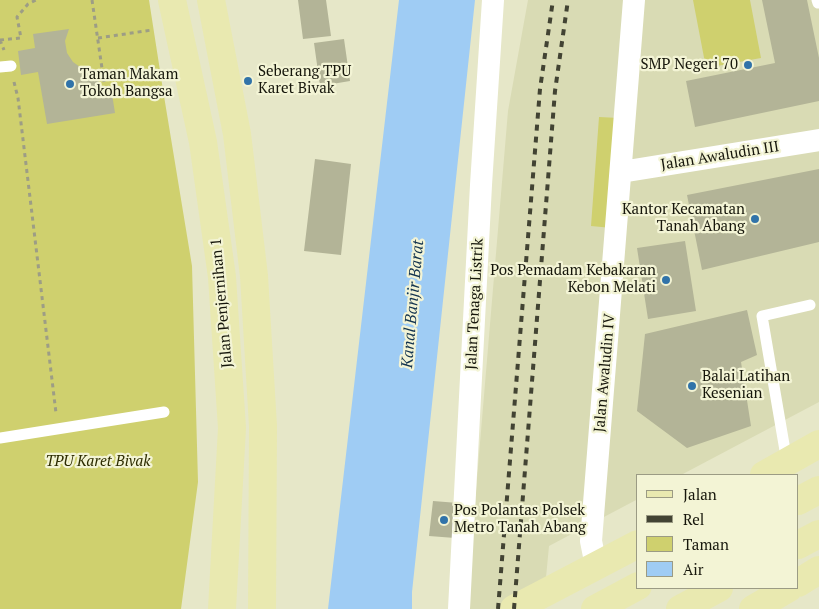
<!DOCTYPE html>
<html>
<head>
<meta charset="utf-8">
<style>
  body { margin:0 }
  #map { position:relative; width:819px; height:609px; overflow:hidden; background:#e6e7c8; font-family:"PT Serif",serif }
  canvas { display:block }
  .legend { position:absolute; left:636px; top:474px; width:162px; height:115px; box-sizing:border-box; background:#f3f4d5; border:1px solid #9b9b84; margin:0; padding:6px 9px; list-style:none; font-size:15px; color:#16160b }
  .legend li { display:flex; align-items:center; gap:10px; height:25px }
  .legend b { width:25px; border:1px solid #9b9b84 }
</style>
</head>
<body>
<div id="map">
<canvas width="819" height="609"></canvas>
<ul class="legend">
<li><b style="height:6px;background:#e9e9b0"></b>Jalan</li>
<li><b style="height:6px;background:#424333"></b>Rel</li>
<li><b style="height:14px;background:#cfd06e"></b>Taman</li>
<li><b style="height:14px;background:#9fccf4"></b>Air</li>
</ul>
</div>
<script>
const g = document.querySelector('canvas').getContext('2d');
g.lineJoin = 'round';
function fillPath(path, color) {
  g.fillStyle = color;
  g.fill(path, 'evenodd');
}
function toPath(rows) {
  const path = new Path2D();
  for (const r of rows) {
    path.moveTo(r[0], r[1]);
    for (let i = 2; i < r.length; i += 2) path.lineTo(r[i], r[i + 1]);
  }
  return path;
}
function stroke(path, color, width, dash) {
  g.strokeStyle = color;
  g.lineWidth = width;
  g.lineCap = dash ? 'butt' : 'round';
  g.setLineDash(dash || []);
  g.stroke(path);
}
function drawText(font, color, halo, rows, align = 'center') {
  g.font = font + ' "PT Serif",serif';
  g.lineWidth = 4.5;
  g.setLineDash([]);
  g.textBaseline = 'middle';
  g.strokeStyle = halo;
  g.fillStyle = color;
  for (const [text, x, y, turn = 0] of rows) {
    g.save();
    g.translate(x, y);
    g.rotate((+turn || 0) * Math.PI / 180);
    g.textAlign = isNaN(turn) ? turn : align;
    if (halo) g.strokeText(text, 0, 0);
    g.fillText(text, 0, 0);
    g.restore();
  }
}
fillPath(toPath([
  [528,0,819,0,819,402,681,475,638,475,638,499,549,546,543,609,466,609,508,111]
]), '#d9dbb4');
fillPath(toPath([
  [0,0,149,0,163,90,192,266,198,482,181,609,0,609],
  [693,0,750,0,761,58,706,68],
  [599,117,619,118,612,228,591,226]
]), '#cfd06e');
fillPath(toPath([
  [399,0,475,0,412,592,412,609,328,609]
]), '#9fccf4');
fillPath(toPath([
  [298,0,326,0,331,36,303,39],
  [762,0,807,0,819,58,819,101,695,127,686,81,775,63],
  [69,29,65,41,67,53,73,62,83,69,97,70,101,95,112,94,115,113,47,124,38,72,21,75,18,51,35,48,33,34],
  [344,39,350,81,320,86,314,43],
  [315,159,351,164,341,255,304,251],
  [819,169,819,242,702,270,687,195],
  [685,241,696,311,648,319,637,248],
  [747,310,757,355,741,362,751,426,687,448,637,411,645,334],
  [433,501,458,503,455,538,429,536]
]), '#b3b497');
stroke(toPath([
  [92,0,104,82],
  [98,38,152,30],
  [0,40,4,50],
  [0,40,21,38,17,17,28,4,36,0],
  [14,82,18,98,56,413]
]), '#9d9d85', 3, [4, 4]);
stroke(toPath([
  [817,0,818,3],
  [0,67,11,66],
  [0,438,164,412],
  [787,462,762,316,810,305]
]), '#fff', 11);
stroke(toPath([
  [621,172,819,140],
  [596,566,591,541,634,0],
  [459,609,481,185,493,0]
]), '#fff', 22);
stroke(toPath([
  [172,0,203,142,222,277,232,428,222,609],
  [211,0,237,134,254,276,263,426,262,609],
  [764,475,819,444],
  [798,501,819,490],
  [798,545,819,534],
  [798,583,819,570],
  [514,609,638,544],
  [595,609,638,586],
  [680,609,719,588],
  [753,609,789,588]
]), '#e9e9b0', 28);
stroke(toPath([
  [498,609,540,89,553,0],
  [514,609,555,91,568,0]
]), '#424333', 4, [6, 6]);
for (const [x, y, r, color] of [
  [748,65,5,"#3173a9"],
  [248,81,5,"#3173a9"],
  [70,84,5,"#3173a9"],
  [755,219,5,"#3173a9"],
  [666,280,5,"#3173a9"],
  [692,386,5,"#3173a9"],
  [444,520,5,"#3173a9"]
]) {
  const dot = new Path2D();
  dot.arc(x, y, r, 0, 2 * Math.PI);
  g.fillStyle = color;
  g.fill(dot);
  stroke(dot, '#f3f4d5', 2);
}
drawText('15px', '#16160b', '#f3f4d5', [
  ["SMP Negeri 70",738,65,"right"],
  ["Seberang TPU",258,72],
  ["Karet Bivak",258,89],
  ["Taman Makam",80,75],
  ["Tokoh Bangsa",80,92],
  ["Kantor Kecamatan",745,210,"right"],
  ["Tanah Abang",745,227,"right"],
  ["Pos Pemadam Kebakaran",656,271,"right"],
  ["Kebon Melati",656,288,"right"],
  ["Balai Latihan",702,377],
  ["Kesenian",702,394],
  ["Pos Polantas Polsek",454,511],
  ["Metro Tanah Abang",454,528]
], 'left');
drawText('15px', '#16160b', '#f3f4d5', [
  ["Jalan Awaludin III",720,156,-9],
  ["Jalan Penjernihan 1",222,303,-95],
  ["Jalan Tenaga Listrik",475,304,-87],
  ["Jalan Awaludin IV",605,373,-85]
]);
drawText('italic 15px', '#2d2c00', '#f3f4d5', [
  ["TPU Karet Bivak",98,462]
]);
drawText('italic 16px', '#12334e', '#f3f4d5', [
  ["Kanal Banjir Barat",413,304,-85]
]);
</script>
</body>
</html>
